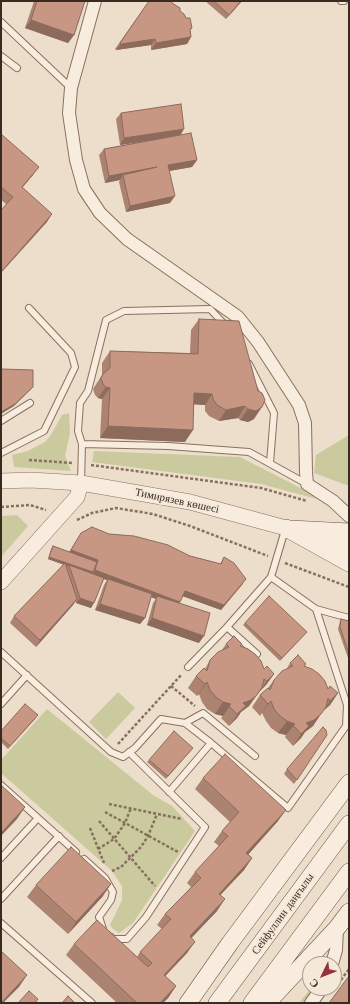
<!DOCTYPE html>
<html>
<head>
<meta charset="utf-8">
<style>
  body { margin:0 }
  #map { position:relative; width:350px; height:1004px; overflow:hidden; background:#ecdeca; font-family:"Libre Baskerville",serif }
  canvas { display:block }
  .frame { position:absolute; inset:0; border:2px solid #3a2b22; pointer-events:none }
  .north { position:absolute; left:302px; top:956px; width:40px; height:40px; box-sizing:border-box; background:#f4e9d9; border:1px solid #aa9d90; border-radius:50%; rotate:227deg; font-size:11px; font-weight:700; line-height:16px; text-align:center; color:#3a2b22 }
  .north::after { content:''; display:block; margin:auto; width:14px; height:18px; background:#93333f; clip-path:polygon(50% 0,100% 100%,50% 72%,0 100%) }
</style>
</head>
<body>
<div id="map">
<canvas width="350" height="1004"></canvas>
<div class="frame"></div>
<div class="north">С</div>
</div>
<script>
const g = document.querySelector('canvas').getContext('2d');
g.lineJoin = 'round';
function fillPath(path, color) {
  g.fillStyle = color;
  g.fill(path, 'evenodd');
}
function toPath(rows) {
  const path = new Path2D();
  for (const r of rows) {
    path.moveTo(r[0], r[1]);
    for (let i = 2; i < r.length; i += 2) path.lineTo(r[i], r[i + 1]);
  }
  return path;
}
function stroke(path, color, width, dash) {
  g.strokeStyle = color;
  g.lineWidth = width;
  g.lineCap = dash ? 'butt' : 'round';
  g.setLineDash(dash || []);
  g.stroke(path);
}
function drawText(font, color, halo, rows, align = 'center') {
  g.font = font + ' "Libre Baskerville",serif';
  g.lineWidth = 3.5;
  g.setLineDash([]);
  g.textBaseline = 'middle';
  g.strokeStyle = halo;
  g.fillStyle = color;
  for (const [text, x, y, turn = 0] of rows) {
    g.save();
    g.translate(x, y);
    g.rotate((+turn || 0) * Math.PI / 180);
    g.textAlign = isNaN(turn) ? turn : align;
    if (halo) g.strokeText(text, 0, 0);
    g.fillText(text, 0, 0);
    g.restore();
  }
}
fillPath(toPath([
  [69,413,70,433,65,456,71,471,14,467,12,455,28,451,45,442,51,435,62,415],
  [349,435,349,486,314,473,316,455],
  [94,451,240,457,328,502,261,484,92,462],
  [17,515,28,526,1,557,1,516],
  [118,692,135,708,106,739,89,722],
  [47,709,153,795,172,806,195,831,133,923,119,933,113,929,110,925,122,900,122,886,112,871,1,773,1,760],
  [311,988,318,988,307,1003,299,1003]
]), '#caca9e');
const service = toPath([
  [341,1,344,1],
  [1,22,71,88],
  [1,56,17,68],
  [249,364,274,413,270,463],
  [1,421,30,403],
  [82,444,168,446,249,452,307,484],
  [1,453,44,431,75,367,71,353,29,308],
  [81,483,82,444,78,431,80,403,88,391,106,320,124,311,210,309,226,326],
  [271,577,316,609,349,618],
  [1,652,111,752,123,757,135,748,161,719,185,723,211,743,288,808,346,726,347,705,316,609],
  [257,654,227,627,271,577,285,530],
  [188,667,227,627],
  [1,704,27,675],
  [185,723,203,713,255,756],
  [1,785,76,852],
  [169,792,211,743],
  [1,858,38,818],
  [84,859,105,878,113,892,111,900,99,917,103,929],
  [1,899,59,836],
  [1,923,92,1003],
  [111,937,113,939,127,939,146,917,205,827,129,752]
]);
const minor = toPath([
  [95,1,71,88,69,113,76,160,84,189,100,213,127,239,238,317,258,342,299,405,305,423,306,472,307,484,333,501,349,516],
  [332,964,336,950,337,928],
  [311,1003,322,988]
]);
const tertiary = toPath([
  [1,481,31,480,81,483,190,502,286,528,349,548],
  [1,582,77,497,81,483]
]);
const secondary = toPath([
  [286,528,349,563],
  [290,529,349,532],
  [188,1003,230,943,349,783],
  [217,1003,349,824],
  [252,1003,349,872],
  [267,1003,337,928,349,912]
]);
stroke(service, '#88705f', 8);
stroke(minor, '#88705f', 14);
stroke(tertiary, '#88705f', 16);
stroke(secondary, '#6a5242', 18);
stroke(toPath([
  [29,460,73,463],
  [91,465,261,488,307,501],
  [1,507,30,505,46,510],
  [77,520,92,513,116,508,153,514,190,526,268,556],
  [285,563,349,587],
  [171,686,195,706],
  [118,744,182,674],
  [109,804,182,819],
  [105,812,178,852],
  [99,821,155,886],
  [90,828,104,863],
  [98,849,114,839,125,823,131,808],
  [112,871,121,867,141,847,148,836,157,814],
  [335,988,349,969]
]), '#88705f', 2.5, [3, 2]);
stroke(service, '#f7ecdd', 6);
stroke(minor, '#f7ecdd', 12);
stroke(tertiary, '#f7ecdd', 15);
stroke(secondary, '#f7ecdd', 17);
fillPath(toPath([
  [34,1,85,1,74,35,68,43,25,28],
  [149,1,172,3,180,11,192,28,190,31,191,37,187,44,151,50,151,45,116,50,115,49],
  [205,1,242,1,226,19],
  [121,113,181,135,197,160,192,167,169,171,170,203,126,212,119,182,120,180,105,183,99,155,104,149,151,140,120,145,116,119],
  [1,134,33,175,22,188,47,222,6,204,1,200],
  [199,319,254,419,248,422,240,420,238,418,219,421,209,416,205,411,205,405,194,404,185,442,100,438,102,399,98,398,95,395,93,389,102,375,102,363,110,351,190,353,191,330],
  [81,533,109,534,220,564,224,557,243,584,221,610,183,596,179,603,199,643,147,625,153,603,156,599,151,597,145,618,140,624,95,610,104,585,107,580,103,579,91,608,76,603,76,601,73,605,36,647,10,623,14,616,64,565,48,559,51,549,53,546,69,552],
  [341,619,349,621,349,661,338,629,340,621],
  [245,623,305,634,280,661,243,625],
  [226,644,242,644,240,646,264,669,274,674,266,685,258,693,249,706,241,712,237,718,229,726,221,718,223,716,215,714,207,709,202,702,199,694,197,696,188,688,196,676,205,669,210,660,222,650],
  [290,663,304,666,328,689,338,693,330,705,322,712,313,726,305,732,301,738,293,746,285,737,286,735,278,733,271,728,266,721,262,713,260,716,252,707,260,695,268,688,274,680,286,670],
  [36,718,8,749,1,742,1,731],
  [327,735,294,784,284,774,287,769],
  [193,748,166,779,147,762,149,760],
  [203,778,278,821,248,854,252,858,244,870,220,895,217,911,191,938,187,953,165,976,176,986,168,998,163,1003,117,1003,66,955,74,944,137,957,140,952,162,929,157,925,165,914,191,887,187,883,195,872,219,846,214,842,222,831,230,822,195,789],
  [36,885,103,896,68,934,27,897]
]), '#ac8271');
fillPath(toPath([
  [241,1,242,1,226,19,229,15],
  [31,20,74,35,68,43,25,28],
  [191,37,187,44,151,50,156,43],
  [155,39,151,45,116,50,121,44],
  [184,129,180,136,120,145,124,138],
  [197,160,192,167,163,172,168,165],
  [39,167,33,175,16,195,22,187],
  [157,167,123,175,120,180,105,183,109,176],
  [175,196,170,203,126,212,130,206],
  [52,214,47,222,1,273,1,272],
  [33,387,14,406,1,414,1,412],
  [106,387,110,388,102,399,98,398],
  [194,393,212,394,205,405,187,404],
  [245,406,238,418,219,421,226,410],
  [262,407,254,419,248,422,240,420,248,409],
  [108,426,193,430,185,442,100,438],
  [71,550,98,560,95,564,68,555],
  [49,557,93,572,92,575,69,565,68,566,48,559],
  [95,570,180,602,177,607,157,596,156,599,108,581,108,579,107,580,92,575],
  [246,579,221,610,182,596,185,591],
  [80,598,94,603,91,608,76,603],
  [77,599,73,605,36,647,40,640],
  [100,604,145,618,140,624,95,610],
  [152,618,204,636,199,643,147,625],
  [274,674,266,685,258,693,267,681],
  [207,682,199,694,197,696,205,684],
  [338,693,330,705,322,712,330,701],
  [257,695,249,706,241,712,237,718,229,726,238,714,243,703],
  [271,701,262,713,260,716,268,704],
  [223,702,231,704,223,716,215,714],
  [321,714,313,726,305,732,301,738,293,746,301,734,306,723],
  [287,721,295,724,286,735,278,733],
  [25,807,17,819,1,836,1,833],
  [286,810,278,821,239,865,246,853],
  [252,858,244,870,211,905,219,894],
  [111,884,103,896,68,934,76,922],
  [225,899,217,911,182,948,190,936],
  [195,942,187,953,156,986,164,975],
  [27,975,19,987,3,1003,1,1003],
  [176,986,168,998,163,1003,160,1003]
]), '#8c6a5c');
const building = toPath([
  [37,1,85,1,74,35,31,20,37,1],
  [149,1,171,1,172,3,180,8,180,11,184,14,186,18,190,18,192,28,190,29,191,37,156,43,155,39,121,44,120,43,149,1],
  [214,1,241,1,229,15,214,1],
  [181,104,184,129,124,138,121,113,181,104],
  [191,133,197,160,168,165,175,196,130,206,123,175,157,167,109,176,104,149,191,133],
  [1,134,39,167,22,187,52,214,1,272,1,210,13,197,1,187,1,134],
  [199,319,239,321,258,391,262,393,265,400,262,407,256,411,248,409,245,406,226,410,217,405,213,399,212,394,194,393,193,430,108,426,110,388,106,387,103,384,101,378,103,374,110,368,110,351,198,354,199,319],
  [1,369,33,370,33,387,15,404,1,412,1,369],
  [92,527,109,534,134,536,168,545,190,556,221,564,224,557,234,563,246,579,224,605,185,591,180,602,95,570,98,560,71,550,81,533,92,527],
  [53,546,97,562,93,572,49,557,53,546],
  [65,563,77,599,40,640,14,616,65,563],
  [69,565,104,578,94,603,80,598,69,565],
  [108,579,152,594,145,618,100,604,108,579],
  [157,596,210,613,204,636,152,618,157,596],
  [269,596,307,632,282,658,245,623,269,596],
  [341,619,349,621,349,654,340,627,341,619],
  [234,636,242,644,240,646,248,649,255,654,261,661,264,669,267,666,274,674,267,681,264,679,262,687,257,695,251,700,243,703,246,706,237,714,229,706,231,704,223,702,216,697,210,690,207,682,205,684,196,676,204,668,207,671,210,660,218,652,229,647,226,644,234,636],
  [298,655,306,664,304,666,312,669,319,674,325,681,328,689,330,686,338,693,330,701,328,698,326,707,321,714,314,720,306,723,309,726,301,734,293,725,295,724,287,721,280,716,274,709,271,701,268,704,260,695,268,688,270,690,274,680,282,671,293,666,290,663,298,655],
  [25,704,38,715,10,746,1,738,1,731,25,704],
  [323,727,326,730,327,735,297,780,287,769,323,727],
  [174,731,193,748,168,776,149,760,174,731],
  [225,754,286,810,246,853,252,858,219,894,225,899,190,936,195,942,164,975,176,986,160,1003,137,1003,74,944,97,920,148,967,152,963,140,952,171,919,165,914,201,878,195,872,228,836,222,831,239,812,203,778,225,754],
  [1,785,25,807,1,833,1,785],
  [71,847,111,884,76,922,36,885,71,847],
  [1,951,27,975,1,1003,1,951],
  [349,976,349,1003,329,1003,349,976],
  [29,991,38,999,35,1003,18,1003,29,991],
  [68,996,75,1003,62,1003,68,996]
]);
fillPath(building, '#c89783');
stroke(building, '#8c6a5c', 1);
drawText('11px', '#3a2b22', '#f4e9d9', [
  ["Тимирязев көшесі",177,501,12],
  ["Сейфуллин даңғылы",283,914,-54]
]);
</script>
</body>
</html>
